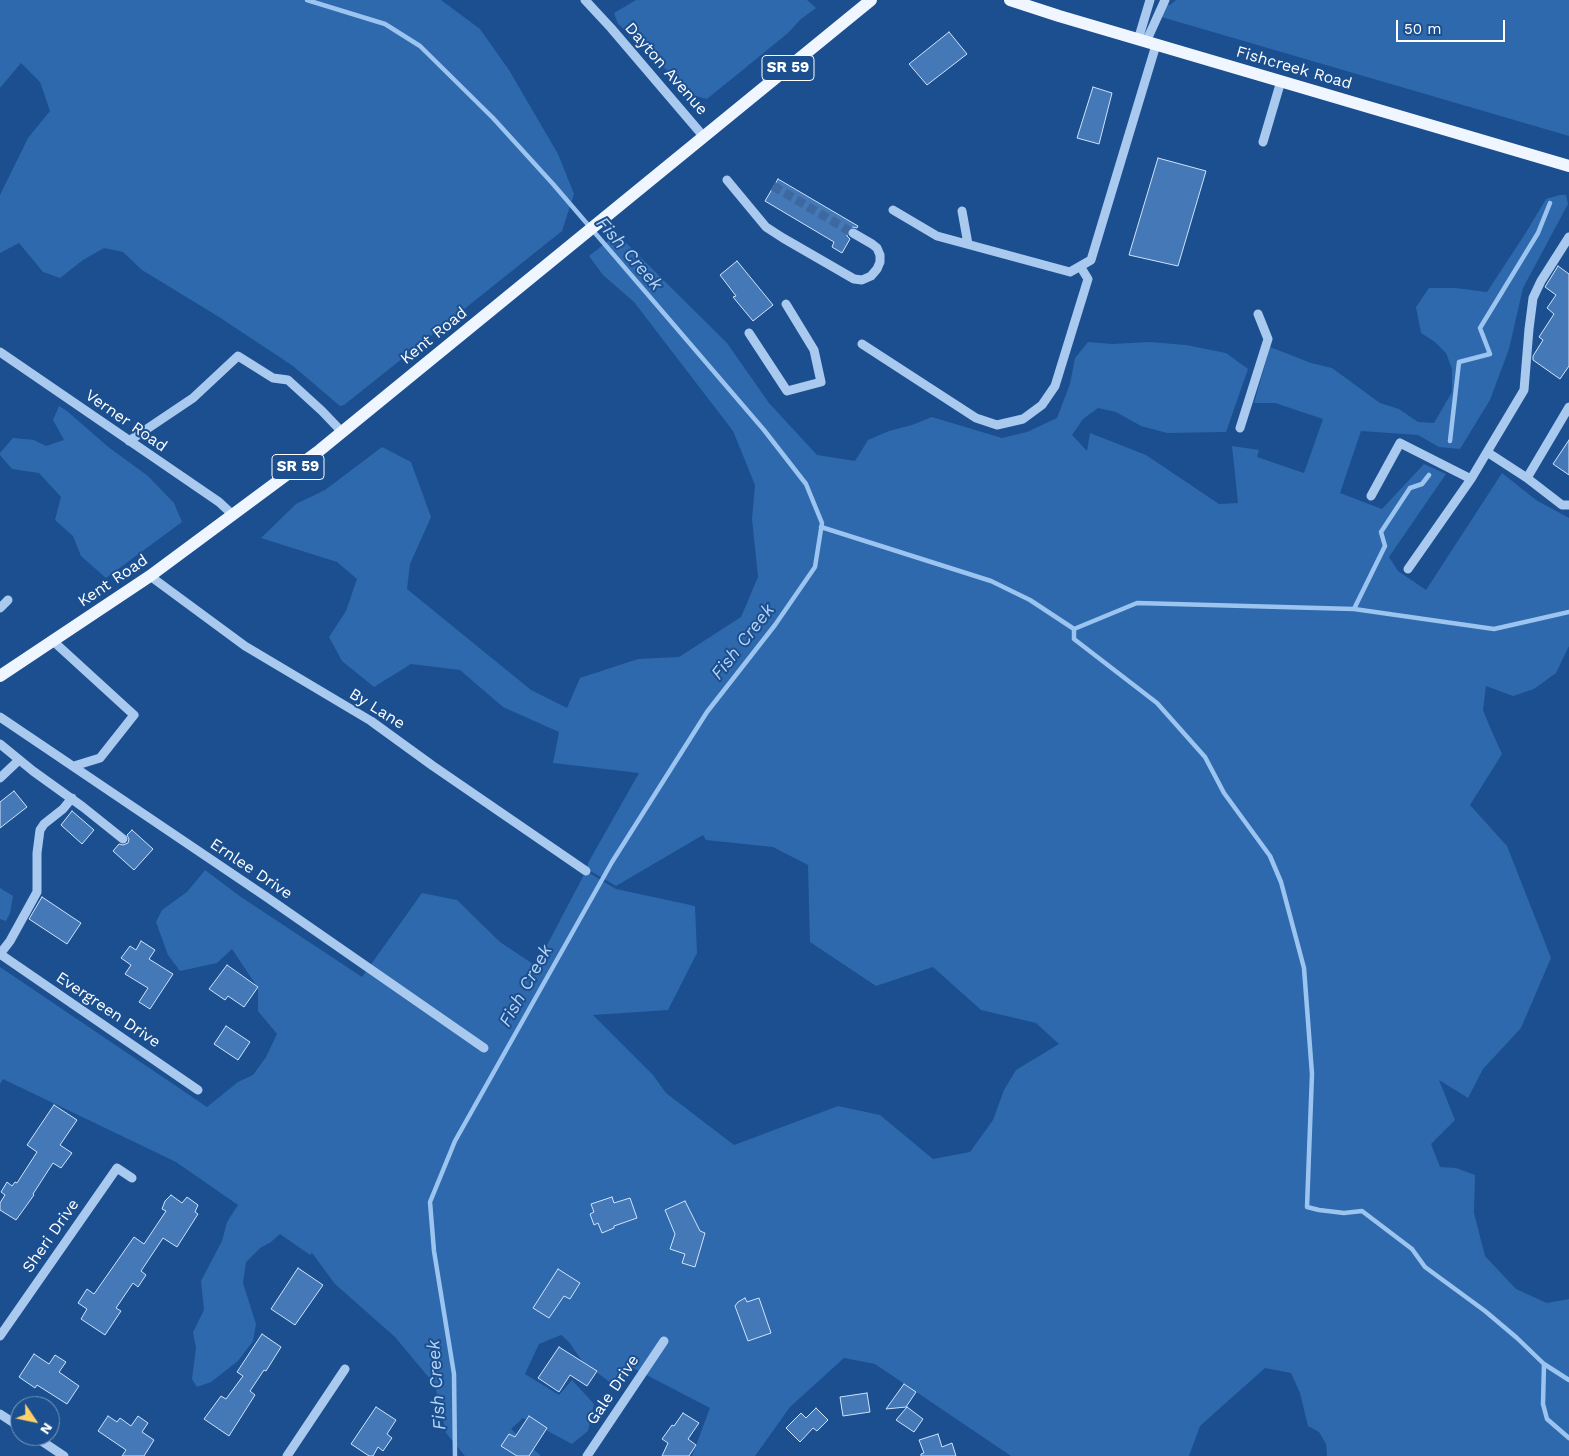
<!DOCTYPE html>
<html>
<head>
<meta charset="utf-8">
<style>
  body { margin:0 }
  #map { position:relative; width:1569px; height:1456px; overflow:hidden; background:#1b4f8f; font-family:"Work Sans",sans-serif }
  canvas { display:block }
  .north { position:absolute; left:10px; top:1396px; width:50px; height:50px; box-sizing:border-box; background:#1b4f8f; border:1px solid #7695bc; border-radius:50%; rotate:124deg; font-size:14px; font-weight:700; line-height:20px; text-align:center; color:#fff }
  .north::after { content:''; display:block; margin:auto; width:18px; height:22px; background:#ffd166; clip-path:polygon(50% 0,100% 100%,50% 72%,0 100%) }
  .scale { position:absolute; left:1396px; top:20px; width:109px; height:22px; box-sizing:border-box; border:2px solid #fff; border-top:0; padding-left:6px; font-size:15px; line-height:18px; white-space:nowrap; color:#fff; -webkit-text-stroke:4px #1b4f8f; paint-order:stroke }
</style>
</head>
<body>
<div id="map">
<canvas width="1569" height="1456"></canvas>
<div class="north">N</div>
<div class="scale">50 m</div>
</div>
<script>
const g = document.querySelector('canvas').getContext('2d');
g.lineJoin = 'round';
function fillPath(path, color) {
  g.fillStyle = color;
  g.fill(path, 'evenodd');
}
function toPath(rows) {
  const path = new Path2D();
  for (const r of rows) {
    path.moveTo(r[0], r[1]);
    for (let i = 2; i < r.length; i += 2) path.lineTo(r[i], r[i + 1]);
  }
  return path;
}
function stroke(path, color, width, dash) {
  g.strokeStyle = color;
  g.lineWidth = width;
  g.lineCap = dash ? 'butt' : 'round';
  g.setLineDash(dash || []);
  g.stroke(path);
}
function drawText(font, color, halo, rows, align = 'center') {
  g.font = font + ' "Work Sans",sans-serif';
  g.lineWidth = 4;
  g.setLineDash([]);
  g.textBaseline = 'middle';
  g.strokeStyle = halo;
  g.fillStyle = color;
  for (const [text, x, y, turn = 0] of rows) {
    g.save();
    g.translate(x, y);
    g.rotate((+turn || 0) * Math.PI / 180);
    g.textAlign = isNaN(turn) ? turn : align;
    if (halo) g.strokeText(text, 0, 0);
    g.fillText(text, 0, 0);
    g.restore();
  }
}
fillPath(toPath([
  [0,0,441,0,480,29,509,70,558,154,574,194,562,231,344,405,340,406,293,366,219,317,142,270,123,252,104,248,83,260,60,278,43,272,19,243,0,253,0,195,28,138,50,111,40,82,21,63,0,88],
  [636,0,807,0,816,8,801,19,788,33,707,99,691,95,638,41,618,24,614,13],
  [1176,0,1569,0,1569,136,1158,16,1163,4,1170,5],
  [1560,195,1566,195,1568,204,1523,288,1509,349,1490,400,1460,449,1439,447,1418,435,1361,431,1340,493,1382,509,1424,464,1446,474,1389,557,1398,571,1426,590,1502,473,1536,500,1569,518,1569,646,1556,673,1534,689,1513,696,1486,686,1483,710,1489,725,1502,754,1470,805,1507,846,1551,958,1521,1028,1483,1069,1468,1098,1439,1080,1455,1120,1431,1144,1440,1167,1456,1168,1475,1175,1474,1213,1485,1256,1516,1289,1547,1303,1569,1299,1569,1456,1327,1456,1326,1444,1319,1432,1308,1426,1300,1393,1291,1373,1265,1368,1200,1426,1189,1456,1011,1456,875,1364,844,1358,790,1407,755,1456,692,1456,710,1408,631,1367,616,1387,582,1361,569,1342,561,1335,539,1344,525,1374,559,1395,572,1380,594,1404,588,1431,572,1444,523,1418,511,1429,541,1456,465,1456,446,1433,435,1385,395,1337,335,1284,312,1253,310,1255,280,1234,271,1242,260,1248,246,1262,243,1283,256,1324,253,1341,238,1361,211,1382,197,1387,192,1379,196,1348,193,1332,204,1310,201,1281,222,1241,227,1222,238,1205,176,1162,3,1079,0,1084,0,967,207,1107,238,1082,253,1075,266,1057,277,1034,258,1011,258,988,232,949,217,963,180,971,168,955,156,922,162,910,187,892,205,870,241,897,362,977,422,893,457,900,500,942,536,966,586,871,616,889,695,906,697,953,668,1010,593,1015,653,1075,666,1093,734,1145,838,1106,880,1115,933,1159,970,1152,993,1120,1004,1090,1016,1070,1059,1044,1036,1023,981,1010,933,967,876,986,810,942,808,865,773,847,706,840,703,835,616,886,587,869,588,863,639,773,553,763,559,732,503,707,460,670,411,664,374,687,342,661,329,637,346,611,357,579,337,562,261,538,296,504,325,490,382,447,411,462,431,517,410,564,407,589,531,690,567,708,580,678,638,659,679,657,741,617,758,577,752,519,755,485,733,431,634,302,603,275,589,256,617,234,727,343,769,403,817,455,855,461,868,440,889,431,912,425,932,417,1002,438,1027,432,1057,418,1070,384,1075,358,1088,342,1112,344,1150,342,1186,345,1226,353,1248,369,1226,432,1167,433,1141,426,1116,412,1098,408,1083,419,1072,435,1087,451,1090,433,1146,455,1219,504,1238,503,1232,446,1259,450,1257,457,1304,473,1323,419,1275,403,1254,403,1270,347,1311,363,1332,368,1380,403,1399,409,1418,422,1434,423,1452,392,1452,369,1446,353,1435,342,1421,333,1416,307,1429,288,1456,288,1487,292,1525,234,1546,199],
  [59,406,67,411,107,446,148,476,174,503,182,522,106,578,81,556,73,536,55,520,61,497,39,473,12,469,0,455,0,453,13,438,34,440,46,446,64,440,53,420],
  [0,888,13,896,10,913,6,921,0,919]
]), '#2e69ad');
stroke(toPath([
  [307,0,385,24,420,46,493,118,553,184,764,430,806,484,822,523,815,567,775,625,707,712,612,862,455,1141,430,1202,434,1251,454,1374,455,1456],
  [1450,441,1459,362,1490,354,1480,328,1538,233,1550,203],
  [821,527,991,581,1030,600,1074,629,1074,639,1157,703,1205,757,1224,793,1270,856,1281,882,1304,968,1312,1074,1307,1207,1319,1210,1344,1213,1362,1211,1412,1249,1425,1267,1485,1311,1517,1338,1544,1364,1569,1380],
  [1354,609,1385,546,1381,532,1410,488,1422,484,1429,475],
  [1074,629,1137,603,1354,609,1494,629,1569,612],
  [1544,1364,1543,1404,1547,1419,1569,1438]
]), '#9cc4f0', 4.5);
const building = toPath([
  [949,32,967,54,927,85,909,64,949,32],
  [1093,87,1112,93,1099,144,1077,138,1093,87],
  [1158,158,1206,171,1178,266,1129,255,1158,158],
  [778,179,858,226,857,228,853,227,848,229,847,236,850,239,842,253,832,247,834,242,765,201,778,179],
  [737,261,773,305,753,321,733,297,736,296,720,275,737,261],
  [1558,266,1569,274,1569,366,1560,379,1533,360,1533,356,1543,340,1539,337,1554,314,1547,308,1556,295,1545,287,1558,266],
  [1569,440,1569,475,1553,464,1569,440],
  [14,791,27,807,0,828,0,802,14,791],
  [72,811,94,830,82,844,61,825,72,811],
  [132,830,153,849,134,870,113,851,119,844,123,845,128,843,129,839,127,835,132,830],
  [42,897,81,923,67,944,29,919,42,897],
  [141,941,155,950,149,959,173,974,150,1009,139,1002,148,988,125,974,131,965,121,958,130,946,136,950,141,941],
  [227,965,258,987,244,1007,228,996,225,1000,209,989,227,965],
  [226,1026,250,1042,238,1060,214,1044,226,1026],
  [54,1105,77,1120,60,1145,72,1153,61,1168,53,1163,33,1194,34,1195,16,1220,0,1210,0,1203,5,1195,1,1192,7,1182,12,1186,15,1182,17,1183,37,1152,27,1145,54,1105],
  [171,1195,182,1203,187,1197,198,1205,195,1212,198,1214,177,1247,163,1238,141,1271,146,1275,138,1287,133,1283,116,1308,121,1311,105,1335,81,1319,87,1309,78,1303,87,1289,94,1294,134,1237,144,1244,166,1211,162,1209,165,1201,171,1195],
  [612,1197,614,1203,630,1198,637,1218,614,1226,614,1228,602,1233,598,1223,594,1225,590,1214,594,1212,591,1204,612,1197],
  [685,1201,700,1231,705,1233,695,1267,682,1263,685,1254,670,1249,675,1234,665,1210,685,1201],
  [298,1268,323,1285,295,1325,271,1309,298,1268],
  [558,1269,580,1283,570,1299,564,1296,549,1318,533,1308,558,1269],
  [745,1298,747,1302,759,1298,771,1333,748,1341,735,1306,738,1302,745,1298],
  [262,1334,281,1347,266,1371,264,1370,250,1391,255,1395,229,1436,204,1419,221,1396,226,1399,243,1376,237,1372,262,1334],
  [559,1347,597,1371,587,1386,570,1375,559,1392,538,1378,559,1347],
  [34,1354,49,1364,55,1355,66,1362,59,1372,79,1386,67,1404,37,1385,35,1388,19,1377,34,1354],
  [904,1384,916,1392,906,1407,886,1409,904,1384],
  [867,1393,870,1412,843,1416,840,1397,867,1393],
  [376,1407,396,1420,387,1434,392,1438,383,1451,378,1447,373,1456,369,1456,351,1444,376,1407],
  [907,1407,923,1419,914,1432,896,1420,907,1407],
  [816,1408,828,1420,817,1431,813,1428,800,1442,786,1428,801,1413,806,1418,816,1408],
  [683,1413,699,1423,688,1439,696,1445,689,1456,662,1456,668,1443,662,1439,672,1425,674,1426,683,1413],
  [108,1416,117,1422,120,1418,131,1426,138,1416,148,1423,142,1432,154,1440,144,1456,122,1456,126,1450,98,1431,108,1416],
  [529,1416,547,1428,529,1456,517,1456,501,1446,509,1434,515,1437,529,1416],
  [938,1434,942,1447,952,1443,956,1456,921,1456,921,1454,924,1453,919,1440,938,1434]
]);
fillPath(building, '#4478b7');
stroke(building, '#cfe3fa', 1);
stroke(toPath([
  [773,186,853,233]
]), '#3d69a0', 9, [9, 4.5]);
stroke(toPath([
  [585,0,611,28,704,137],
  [1138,40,1150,0],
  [1146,42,1165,0],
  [1263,142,1281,81],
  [727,180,766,227,783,238,854,279,862,280,871,276,877,269,880,262,880,255,877,248,872,244,853,233],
  [893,210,937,236,1070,272,1091,260,1156,45],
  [962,211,968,244],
  [749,333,787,391,821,382,814,350,786,304],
  [862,344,976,418,997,425,1023,419,1042,405,1055,386,1088,279,1080,266],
  [0,352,219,502,233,515],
  [1569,407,1527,478,1562,505,1569,505],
  [1240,428,1268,339,1258,314],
  [129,441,193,398,238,356,273,378,288,380,322,411,342,432],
  [1487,452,1524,390,1529,329,1533,298,1541,281,1569,237],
  [1371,496,1400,443,1471,479,1487,452,1527,478],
  [1408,569,1471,479],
  [150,576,245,646,371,721,433,766,586,871],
  [0,608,8,600],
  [53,641,134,715,100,758,74,766],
  [0,717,265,896,484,1048],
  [0,744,33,771,83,807,123,839],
  [0,778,19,760],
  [0,954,198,1090],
  [0,954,10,941,37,892,37,853,40,830,44,824,63,809,72,798],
  [0,1336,117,1168,132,1178],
  [0,1414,20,1427],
  [34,1436,64,1456],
  [287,1456,345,1369],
  [587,1456,664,1341]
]), '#a9c9ee', 9);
stroke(toPath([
  [1010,0,1059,16,1569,166],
  [0,676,150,576,320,450,871,0]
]), '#f0f6ff', 12);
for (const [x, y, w] of [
  [788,68,52],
  [298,467,52]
]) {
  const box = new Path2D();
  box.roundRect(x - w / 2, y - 12.5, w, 25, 4);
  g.fillStyle = '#1b4f8f';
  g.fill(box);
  stroke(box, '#fff', 1);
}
drawText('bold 15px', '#fff', null, [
  ["SR 59",788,68],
  ["SR 59",298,467]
]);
drawText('16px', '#fff', '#1b4f8f', [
  ["Fishcreek Road",1294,68,16],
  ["Dayton Avenue",666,69,49],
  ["Kent Road",434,336,-39],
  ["Verner Road",126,421,35],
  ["Kent Road",113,581,-34],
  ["By Lane",377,709,32],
  ["Ernlee Drive",251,869,34],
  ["Evergreen Drive",108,1010,34],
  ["Sheri Drive",51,1236,-55],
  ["Gale Drive",613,1390,-56]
]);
drawText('italic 18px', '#b5d3f5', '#1b4f8f', [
  ["Fish Creek",629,254,49],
  ["Fish Creek",743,642,-52],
  ["Fish Creek",526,986,-61],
  ["Fish Creek",437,1385,-94]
]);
</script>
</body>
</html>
